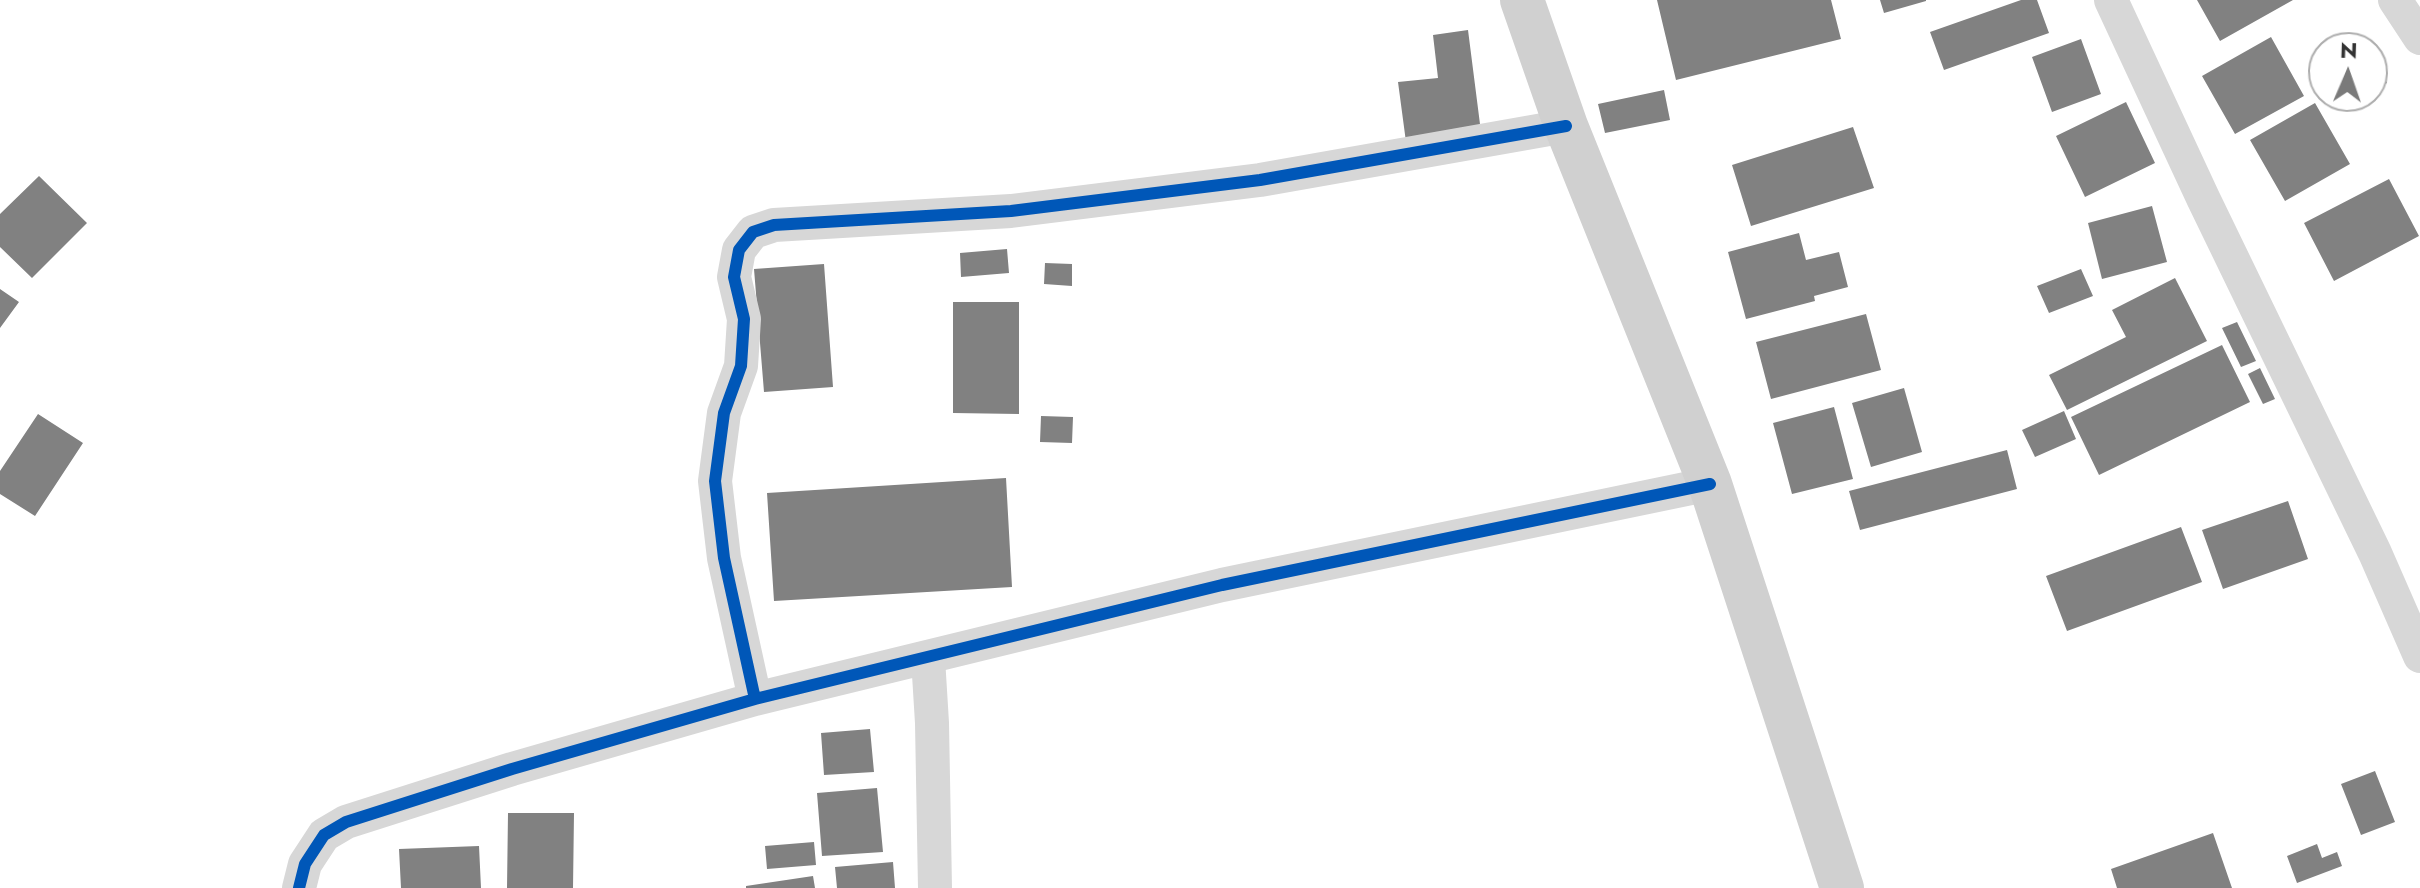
<!DOCTYPE html>
<html>
<head>
<meta charset="utf-8">
<style>
  body { margin:0 }
  #map { position:relative; width:2420px; height:888px; overflow:hidden; background:#fff; font-family:Jost,sans-serif }
  canvas { display:block }
  .north { position:absolute; left:2308px; top:32px; width:80px; height:80px; box-sizing:border-box; background:#fff; border:2px solid #adadad; border-radius:50%; rotate:2deg; font-size:22px; font-weight:700; line-height:32px; text-align:center; color:#333 }
  .north::after { content:''; display:block; margin:auto; width:28px; height:36px; background:#7a7a7a; clip-path:polygon(50% 0,100% 100%,50% 72%,0 100%) }
</style>
</head>
<body>
<div id="map">
<canvas width="2420" height="888"></canvas>
<div class="north">N</div>
</div>
<script>
const g = document.querySelector('canvas').getContext('2d');
g.lineJoin = 'round';
function fillPath(path, color) {
  g.fillStyle = color;
  g.fill(path, 'evenodd');
}
function toPath(rows) {
  const path = new Path2D();
  for (const r of rows) {
    path.moveTo(r[0], r[1]);
    for (let i = 2; i < r.length; i += 2) path.lineTo(r[i], r[i + 1]);
  }
  return path;
}
function stroke(path, color, width, dash) {
  g.strokeStyle = color;
  g.lineWidth = width;
  g.lineCap = dash ? 'butt' : 'round';
  g.setLineDash(dash || []);
  g.stroke(path);
}
fillPath(toPath([
  [1657,0,1831,0,1841,39,1676,80],
  [1880,0,1926,0,1926,1,1884,13],
  [2021,0,2037,0,2049,33,1944,70,1930,32],
  [2197,0,2293,0,2220,41],
  [1468,30,1481,132,1406,142,1398,82,1438,78,1433,35],
  [2271,37,2304,96,2235,134,2202,76],
  [2081,39,2101,94,2052,112,2032,57],
  [2377,61,2387,83,2372,89,2372,63],
  [1664,90,1670,120,1605,133,1598,104],
  [2126,102,2155,163,2085,197,2056,136],
  [2315,103,2350,164,2285,201,2250,140],
  [1853,127,1874,188,1751,226,1732,165],
  [39,176,87,223,32,278,0,247,0,214],
  [2389,179,2419,236,2334,281,2304,223],
  [2152,206,2167,262,2102,279,2088,223],
  [1799,233,1806,260,1839,252,1848,287,1814,296,1815,301,1746,319,1728,252],
  [1007,249,1009,273,961,277,960,253],
  [1045,263,1072,264,1072,286,1044,284],
  [824,264,833,387,764,392,754,269],
  [2081,269,2093,296,2049,313,2037,286],
  [2175,278,2207,341,2067,410,2049,375,2126,337,2112,310],
  [0,289,19,302,0,328],
  [953,302,1019,302,1019,414,953,413],
  [1866,314,1881,370,1771,399,1756,342],
  [2237,322,2256,361,2241,367,2222,328],
  [2222,345,2250,402,2099,475,2071,417],
  [2260,368,2275,399,2263,404,2248,374],
  [1904,388,1922,452,1871,467,1852,403],
  [1834,407,1853,479,1792,494,1773,423],
  [2064,411,2076,439,2035,457,2022,430],
  [38,414,83,443,35,516,0,494,0,471],
  [1041,416,1073,417,1072,443,1040,442],
  [2007,450,2017,489,1860,530,1849,491],
  [1006,478,1012,587,774,601,767,493],
  [2288,501,2308,559,2223,589,2202,530],
  [2181,527,2202,582,2067,631,2046,576],
  [870,729,874,772,824,775,821,733],
  [2375,771,2395,822,2361,835,2341,784],
  [877,788,883,852,822,856,817,793],
  [508,813,574,813,573,888,507,888],
  [2213,833,2232,888,2117,888,2111,869],
  [814,842,816,865,767,869,765,846],
  [2317,844,2322,858,2337,852,2342,866,2297,883,2287,856],
  [479,846,481,888,401,888,399,849],
  [893,862,895,888,837,888,835,867],
  [813,876,815,888,746,888,746,886]
]), '#818181');
stroke(toPath([
  [2111,0,2203,198,2375,553,2420,656],
  [2395,0,2420,38],
  [928,658,932,723,935,888],
  [755,699,724,558,715,481,724,413,741,366,744,319,734,277,739,250,753,232,774,225,1011,211,1260,180,1566,126],
  [299,888,305,864,324,835,346,822,512,769,755,699,1222,585,1710,484]
]), '#d7d7d7', 34);
stroke(toPath([
  [1522,0,1566,126,1710,484,1842,888]
]), '#d0d0d0', 44);
stroke(toPath([
  [755,699,724,558,715,481,724,413,741,366,744,319,734,277,739,250,753,232,774,225,1011,211,1260,180,1566,126],
  [299,888,305,864,324,835,346,822,512,769,755,699,1222,585,1710,484]
]), '#0057b8', 12);
</script>
</body>
</html>
